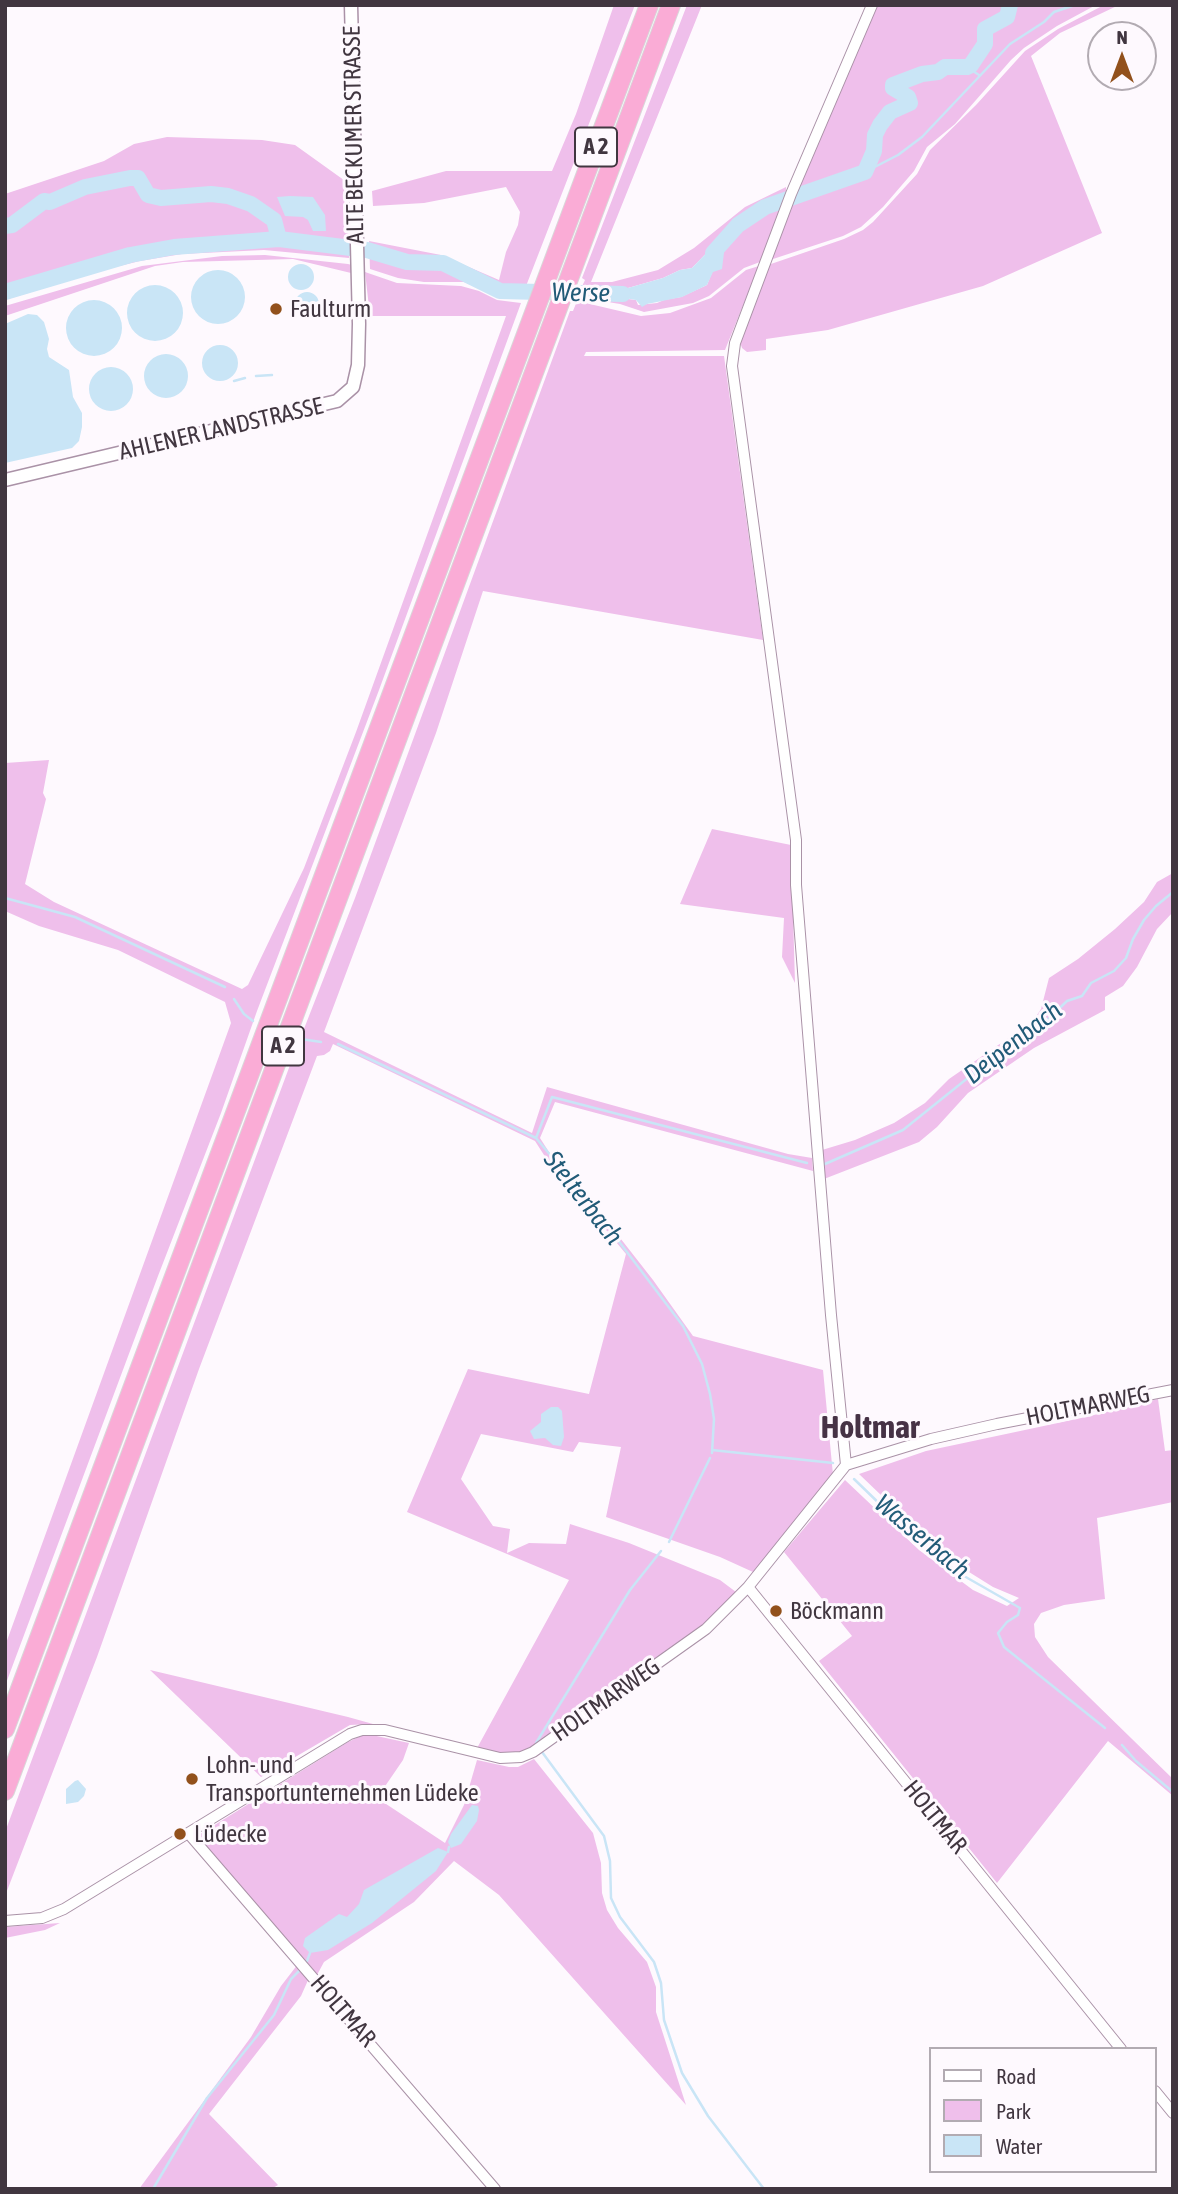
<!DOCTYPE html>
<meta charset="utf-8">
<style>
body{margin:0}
#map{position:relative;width:1178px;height:2194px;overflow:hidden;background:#fef9fe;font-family:"Asap Condensed",sans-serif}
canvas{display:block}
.frame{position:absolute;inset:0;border:7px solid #413640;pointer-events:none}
.legend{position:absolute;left:929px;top:2047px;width:228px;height:126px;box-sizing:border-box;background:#fef9fe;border:2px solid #b2abb2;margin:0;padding:9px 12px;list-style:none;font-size:21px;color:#413640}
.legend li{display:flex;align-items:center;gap:14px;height:35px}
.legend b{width:35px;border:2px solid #b2abb2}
.north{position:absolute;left:1087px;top:21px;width:70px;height:70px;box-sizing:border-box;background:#fef9fe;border:2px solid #b2abb2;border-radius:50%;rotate:0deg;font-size:19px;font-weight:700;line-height:28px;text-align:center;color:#413640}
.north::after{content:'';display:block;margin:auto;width:24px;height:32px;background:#92511c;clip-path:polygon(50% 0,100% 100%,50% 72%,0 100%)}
</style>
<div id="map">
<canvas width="1178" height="2194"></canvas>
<div class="frame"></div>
<ul class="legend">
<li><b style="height:9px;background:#fff"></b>Road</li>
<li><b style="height:19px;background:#efbfeb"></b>Park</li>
<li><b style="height:19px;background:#c9e5f6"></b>Water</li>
</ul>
<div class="north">N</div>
</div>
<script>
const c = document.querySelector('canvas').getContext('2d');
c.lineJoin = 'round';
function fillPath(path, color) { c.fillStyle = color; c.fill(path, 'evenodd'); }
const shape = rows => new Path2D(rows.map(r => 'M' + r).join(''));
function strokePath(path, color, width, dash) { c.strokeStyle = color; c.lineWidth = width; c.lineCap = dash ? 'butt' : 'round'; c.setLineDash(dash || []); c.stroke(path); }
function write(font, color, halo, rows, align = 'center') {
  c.font = font + ' "Asap Condensed",sans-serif'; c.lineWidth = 6; c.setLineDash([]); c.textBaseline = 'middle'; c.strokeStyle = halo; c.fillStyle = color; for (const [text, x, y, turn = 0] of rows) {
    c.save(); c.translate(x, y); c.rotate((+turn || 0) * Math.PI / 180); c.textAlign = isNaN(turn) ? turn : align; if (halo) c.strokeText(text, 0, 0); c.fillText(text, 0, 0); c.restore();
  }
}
fillPath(shape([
 [614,5,635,5,521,299,498,297,480,287,464,282,424,282,398,278,370,269,369,241,441,255,499,280,506,252,518,225,520,212,506,187,424,203,373,206,372,191,446,171,552,171,576,114],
 [687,5,702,5,591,282,612,282,658,270,694,248,745,207,786,187,786,196,782,207,760,262,744,268,709,296,693,303,644,312,620,304,577,297,585,280,582,278],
 [726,237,707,285,681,297,664,300,657,303,638,305,636,300,605,296,606,290,628,288,663,278,680,270,692,268,720,239],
 [875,5,1096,5,1057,26,1024,48,1011,60,955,124,927,147,914,171,883,207,861,227,843,236,770,260,791,204],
 [1104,5,1119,5,1060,33,1031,56,1102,233,983,286,828,330,766,339,766,350,747,352,742,348,740,342,768,265,844,239,863,230,873,222,917,174,930,150,976,105,1025,51,1058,29],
 [167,137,262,140,295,145,348,183,349,258,264,250,182,254,140,261,99,271,5,300,5,194,104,161,134,144],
 [265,255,348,264,352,265,351,273,293,259,183,262,155,266,5,316,5,306,142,266,222,256],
 [759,266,725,350,586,352,584,356,724,356,763,640,483,591,436,733,324,1032,532,1133,547,1087,788,1154,812,1158,813,1171,555,1102,540,1138,549,1152,581,1188,653,1280,693,1336,823,1370,833,1475,753,1572,720,1557,606,1517,621,1447,579,1442,573,1452,481,1434,461,1479,493,1526,510,1529,507,1553,529,1543,566,1544,570,1524,629,1543,720,1580,736,1592,706,1624,532,1749,518,1755,505,1756,476,1750,569,1580,407,1512,468,1369,589,1394,626,1254,544,1155,535,1141,333,1044,330,1051,324,1055,317,1056,199,1369,97,1657,5,1896,5,1832,293,1057,355,898,570,311,573,311,577,301,641,316,670,313,711,298,746,270],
 [365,272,397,283,461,286,479,291,497,300,521,303,379,690,257,1011,221,1113,158,1276,5,1686,5,1646,231,1023,225,1002,118,950,39,926,5,911,5,763,49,760,43,793,46,799,25,884,54,902,242,989,248,985,304,868,356,732,506,316,370,316],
 [712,829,791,845,795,983,782,957,784,918,680,904],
 [1173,873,1173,912,1157,929,1137,967,1123,986,1105,997,1105,1010,1034,1048,968,1093,937,1127,919,1142,824,1179,822,1150,855,1140,894,1123,925,1103,949,1079,1033,1021,1041,1009,1049,978,1078,959,1115,929,1144,902,1157,882],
 [1158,1399,1165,1451,1173,1450,1173,1502,1097,1518,1105,1599,1064,1605,1041,1613,1034,1624,1035,1637,1048,1657,1173,1779,1173,1796,1108,1741,997,1883,819,1661,852,1636,784,1552,845,1480,919,1550,973,1590,1007,1606,1019,1598,993,1587,969,1572,930,1542,859,1474,926,1451,1086,1417],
 [150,1670,348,1717,373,1724,350,1725,261,1777],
 [372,1735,409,1743,403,1760,377,1798,445,1843,464,1805,477,1760,509,1767,518,1767,534,1759,593,1833,601,1863,602,1893,607,1910,618,1928,647,1962,656,1987,656,2012,686,2105,499,1895,454,1861,414,1902,324,1962,317,1975,197,1836,348,1742,361,1736],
 [60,1923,45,1930,5,1938,5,1927],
 [298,1964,309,1978,301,1996,209,2114,278,2185,271,2189,139,2189,251,2037,281,1986]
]), '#efbfeb');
fillPath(shape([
 [290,196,313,197,325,215,326,231,313,231,308,220,303,217,285,216,277,197],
 [726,236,722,269,713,272,707,285,682,297,647,304,642,307,636,300,601,294,606,290,628,288,663,278,680,270,692,268,720,239],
 '288 277a13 13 0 1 1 26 0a13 13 0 1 1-26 0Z',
 '191 297a27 27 0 1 1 54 0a27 27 0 1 1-54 0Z',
 '127 313a28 28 0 1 1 56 0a28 28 0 1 1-56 0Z',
 '295 304a12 12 0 1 1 24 0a12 12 0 1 1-24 0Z',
 '66 328a28 28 0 1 1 56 0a28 28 0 1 1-56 0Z',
 [28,314,37,315,44,322,49,339,47,349,49,357,69,370,73,397,82,413,82,427,79,441,72,448,5,463,5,324],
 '202 363a18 18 0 1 1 36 0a18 18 0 1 1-36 0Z',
 '144 376a22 22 0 1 1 44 0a22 22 0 1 1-44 0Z',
 '89 389a22 22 0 1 1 44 0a22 22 0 1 1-44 0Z',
 [551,1407,558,1407,562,1411,564,1437,561,1446,553,1445,545,1438,534,1439,530,1431,541,1422,541,1414],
 [78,1780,86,1789,84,1796,78,1802,66,1804,66,1789,75,1781],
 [472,1805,478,1806,479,1810,477,1821,461,1844,451,1848,448,1842,451,1834],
 [438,1848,448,1852,436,1871,372,1923,328,1950,310,1953,303,1946,305,1938,339,1914,347,1917,359,1904,364,1890]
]), '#c9e5f6');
strokePath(shape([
 [967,67,979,75],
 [865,172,898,155,922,137,1010,44,1044,22,1054,12,1075,5],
 [256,376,272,375],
 [234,381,245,378],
 [5,898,75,917,225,987],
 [234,999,244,1014,253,1021],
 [301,1039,321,1042],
 [338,1044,536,1138,583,1194,683,1326,702,1364,710,1394,714,1419,712,1453],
 [536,1138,552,1097,807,1163],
 [825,1164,903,1130,979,1069,1036,1031,1067,1001,1082,996,1091,983,1114,971,1126,958,1133,939,1144,920,1156,906,1173,892],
 [712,1450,833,1463],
 [854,1479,915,1538,957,1572,1020,1608,1018,1615,1007,1622,998,1633,1004,1647,1105,1728],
 [669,1542,710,1458],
 [536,1743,630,1590,661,1551],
 [1122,1745,1136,1761,1173,1792],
 [542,1752,604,1836,610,1861,611,1898,620,1917,654,1962,661,1983,664,2020,682,2073,708,2116,764,2189],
 [448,1852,449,1847],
 [307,1961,310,1953],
 [153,2189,207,2098,274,2015,291,1979,301,1969]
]), '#c9e5f6', 2.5);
strokePath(shape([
 [5,226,12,225,44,201,50,202,85,187,130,178,138,178,148,195,161,198,211,194,228,196,251,204,274,220,279,239],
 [713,253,738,225,765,207,865,172,874,151,875,135,880,125,890,112,910,103,908,97,893,88,893,85,922,74,938,72,945,67,967,67,971,65,985,44,985,29,1007,17,1010,5],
 [5,292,130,255,174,247,279,239,367,250,407,262,443,263,500,291,623,294]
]), '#c9e5f6', 16);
const minor = shape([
 [846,1465,831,1315,796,885,796,840,732,366,735,343,791,194,872,5],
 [748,1587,1121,2049],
 [189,1834,495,2189],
 [5,1921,42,1918,64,1909,350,1734,362,1730,385,1730,500,1758,521,1757,533,1752,706,1629,748,1587,846,1465,931,1439,997,1424,1173,1390],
 [1155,2091,1173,2113]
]);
const tertiary = shape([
 [5,480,337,401,353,387,358,365,359,324,351,5]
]);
const motorway = shape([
 [5,1729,649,5],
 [5,1791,671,5]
]);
strokePath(minor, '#aa92a7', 12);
strokePath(tertiary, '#aa92a7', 15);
strokePath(motorway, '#d9d7d9', 20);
strokePath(minor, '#fff', 10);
strokePath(tertiary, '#fff', 12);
strokePath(motorway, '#faacd6', 18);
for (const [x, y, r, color] of [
 [276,309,7,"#92511c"],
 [776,1611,7,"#92511c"],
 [192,1779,7,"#92511c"],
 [180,1834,7,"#92511c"]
]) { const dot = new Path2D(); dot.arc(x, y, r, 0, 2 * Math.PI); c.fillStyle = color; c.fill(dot); strokePath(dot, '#fef9fe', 2.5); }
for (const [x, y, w] of [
 [596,147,42],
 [283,1046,42]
]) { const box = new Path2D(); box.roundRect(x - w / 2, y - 19.5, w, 39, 5); c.fillStyle = '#fef9fe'; c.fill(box); strokePath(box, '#413640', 2); }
write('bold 23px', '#413640', null, [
 ["A 2",596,147],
 ["A 2",283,1046]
]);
write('24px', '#413640', '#fef9fe', [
 ["ALTE BECKUMER STRASSE",354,135,-91],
 ["AHLENER LANDSTRASSE",221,429,-13],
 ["HOLTMARWEG",1088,1406,-11],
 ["HOLTMARWEG",606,1700,-35],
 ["HOLTMAR",935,1817,51],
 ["HOLTMAR",343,2011,49]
]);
write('24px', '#413640', '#fef9fe', [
 ["Faulturm",290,309],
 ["Böckmann",790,1611],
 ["Lohn- und",206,1765],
 ["Transportunternehmen Lüdeke",206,1793],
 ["Lüdecke",194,1834]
], 'left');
write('italic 26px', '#225b78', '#fef9fe', [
 ["Werse",581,293,1],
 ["Deipenbach",1013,1043,-38],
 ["Stelterbach",583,1198,52],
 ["Wasserbach",922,1537,40]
]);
write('bold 32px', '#463245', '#fef9fe', [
 ["Holtmar",870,1428]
]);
</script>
